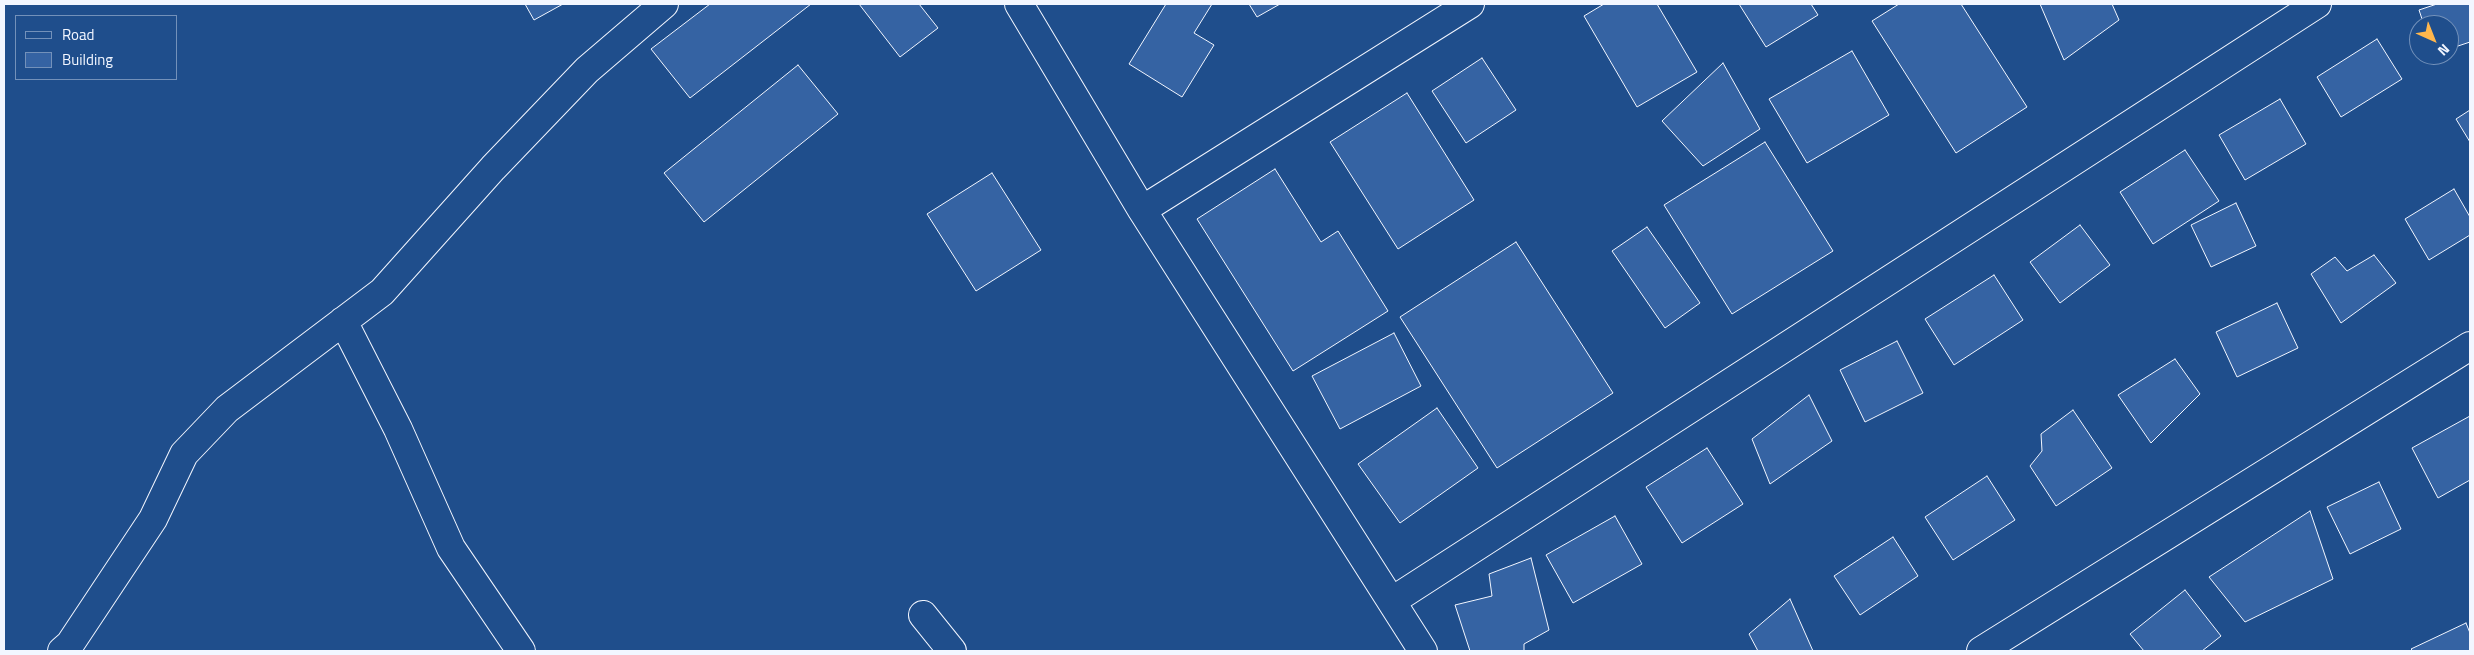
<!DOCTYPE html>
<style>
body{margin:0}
#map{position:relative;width:2474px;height:655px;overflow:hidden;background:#1f4e8c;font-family:"Titillium Web",sans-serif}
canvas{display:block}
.frame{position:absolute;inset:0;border:5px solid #f2f6ff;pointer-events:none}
.legend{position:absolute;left:15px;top:15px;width:162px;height:65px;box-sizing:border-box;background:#1f4e8c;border:1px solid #7391ba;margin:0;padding:6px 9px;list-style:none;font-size:15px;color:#f2f6ff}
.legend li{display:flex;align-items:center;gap:10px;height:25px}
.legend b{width:25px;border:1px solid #7391ba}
.north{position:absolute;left:2409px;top:15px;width:50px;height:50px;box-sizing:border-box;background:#1f4e8c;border:1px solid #7391ba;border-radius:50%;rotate:136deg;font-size:14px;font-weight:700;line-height:20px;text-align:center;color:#f2f6ff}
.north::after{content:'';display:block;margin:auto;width:18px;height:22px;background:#ffb74d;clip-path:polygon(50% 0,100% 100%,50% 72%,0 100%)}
</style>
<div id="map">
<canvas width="2474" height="655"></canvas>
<div class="frame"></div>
<ul class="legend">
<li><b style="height:6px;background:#1f4e8c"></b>Road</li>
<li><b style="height:14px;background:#3563a3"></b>Building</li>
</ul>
<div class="north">N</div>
</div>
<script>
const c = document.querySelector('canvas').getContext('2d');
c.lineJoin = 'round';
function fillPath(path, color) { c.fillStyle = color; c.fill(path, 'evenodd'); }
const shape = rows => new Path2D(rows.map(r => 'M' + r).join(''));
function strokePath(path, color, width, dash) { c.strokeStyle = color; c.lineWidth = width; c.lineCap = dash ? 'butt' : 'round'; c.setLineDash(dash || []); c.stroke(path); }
const building = shape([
 [525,4,563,4,534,20,525,4],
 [710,4,811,4,690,98,651,49,710,4],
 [859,4,919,4,938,28,900,57,859,4],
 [1166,4,1212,4,1194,33,1214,45,1182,97,1129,64,1166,4],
 [1249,4,1280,4,1257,17,1249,4],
 [1604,4,1657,4,1697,72,1637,107,1584,16,1604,4],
 [1739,4,1811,4,1818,15,1766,47,1739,4],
 [1899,4,1961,4,2027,107,1956,153,1872,21,1899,4],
 [2040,4,2112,4,2119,20,2064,60,2040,4],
 [2437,4,2470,4,2470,42,2449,49,2449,25,2424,25,2419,10,2437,4],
 [2377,39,2402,79,2341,117,2317,77,2377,39],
 [1852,51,1889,115,1807,163,1769,99,1852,51],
 [1482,58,1516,110,1466,143,1432,91,1482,58],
 [1723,63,1760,129,1703,166,1662,121,1723,63],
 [798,65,838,114,704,222,664,173,798,65],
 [1407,93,1474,200,1398,249,1330,142,1407,93],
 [2280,99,2306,144,2245,180,2219,135,2280,99],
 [2470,110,2470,142,2456,119,2470,110],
 [1765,142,1833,251,1732,314,1664,205,1765,142],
 [2185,150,2219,201,2153,244,2120,192,2185,150],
 [1275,169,1321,242,1338,231,1388,311,1293,371,1197,219,1275,169],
 [992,173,1041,250,976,291,927,214,992,173],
 [2454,189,2470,217,2470,235,2429,260,2405,219,2454,189],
 [2236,203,2256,246,2211,267,2191,225,2236,203],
 [2080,225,2110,265,2060,303,2030,262,2080,225],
 [1647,227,1700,303,1665,328,1612,251,1647,227],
 [1516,242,1613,393,1497,468,1400,317,1516,242],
 [2374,255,2396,283,2341,323,2311,274,2335,257,2347,271,2374,255],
 [1994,275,2023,320,1954,365,1925,319,1994,275],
 [2277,303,2298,348,2237,377,2216,332,2277,303],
 [1394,333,1421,386,1340,429,1312,376,1394,333],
 [1897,341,1923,393,1865,422,1840,370,1897,341],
 [2175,359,2200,394,2151,443,2118,395,2175,359],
 [1809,395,1832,441,1770,484,1752,439,1809,395],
 [1437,408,1478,468,1400,523,1358,464,1437,408],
 [2073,410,2112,468,2056,506,2030,466,2042,451,2041,434,2073,410],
 [2470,416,2470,480,2438,498,2412,448,2470,416],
 [1707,448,1743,504,1682,543,1646,487,1707,448],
 [1987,476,2015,520,1953,560,1925,517,1987,476],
 [2379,482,2401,529,2350,554,2327,507,2379,482],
 [2310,511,2333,579,2245,622,2209,577,2310,511],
 [1615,516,1642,564,1573,603,1546,555,1615,516],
 [1893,537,1918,576,1860,615,1834,576,1893,537],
 [1531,558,1549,630,1524,644,1524,651,1470,651,1455,605,1492,596,1489,574,1531,558],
 [2185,590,2221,636,2202,651,2144,651,2130,634,2185,590],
 [1790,599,1813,651,1758,651,1749,634,1790,599],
 [2466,623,2470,633,2470,651,2413,651,2411,649,2466,623]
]);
fillPath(building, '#3563a3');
strokePath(building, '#f2f6ff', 1);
const minor = shape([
 [1019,4,1142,210,1423,651],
 [1142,210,1470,4],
 [343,321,398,429,451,548,521,651],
 [1392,601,2317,4],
 [923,615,952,651],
 [62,651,70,644,153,519,184,454,227,409,382,292,493,168,587,70,664,4],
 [1981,651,2470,346]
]);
strokePath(minor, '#f2f6ff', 30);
strokePath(minor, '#1f4e8c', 28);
</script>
